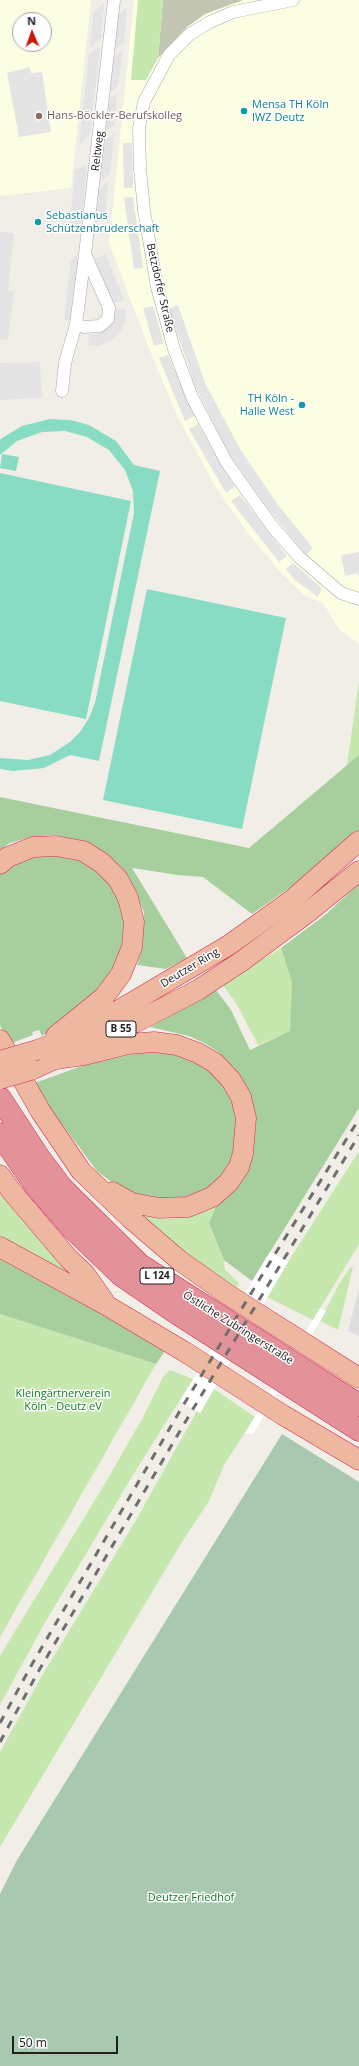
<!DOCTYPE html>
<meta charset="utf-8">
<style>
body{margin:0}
#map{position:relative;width:359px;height:2066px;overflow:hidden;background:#f0eee7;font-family:"Open Sans",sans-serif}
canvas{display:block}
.north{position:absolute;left:12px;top:12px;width:40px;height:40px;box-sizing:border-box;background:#fff;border:1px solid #a6a6a6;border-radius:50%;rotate:358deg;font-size:11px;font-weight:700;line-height:16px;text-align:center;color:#202020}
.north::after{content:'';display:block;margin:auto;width:14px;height:18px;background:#c81908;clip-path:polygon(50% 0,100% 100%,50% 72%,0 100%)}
.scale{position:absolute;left:12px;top:2036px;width:106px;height:18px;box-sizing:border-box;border:2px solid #202020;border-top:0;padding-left:5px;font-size:12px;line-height:14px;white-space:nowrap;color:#202020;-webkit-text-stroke:3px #fff;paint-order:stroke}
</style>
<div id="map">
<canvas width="359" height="2066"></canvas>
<div class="north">N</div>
<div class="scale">50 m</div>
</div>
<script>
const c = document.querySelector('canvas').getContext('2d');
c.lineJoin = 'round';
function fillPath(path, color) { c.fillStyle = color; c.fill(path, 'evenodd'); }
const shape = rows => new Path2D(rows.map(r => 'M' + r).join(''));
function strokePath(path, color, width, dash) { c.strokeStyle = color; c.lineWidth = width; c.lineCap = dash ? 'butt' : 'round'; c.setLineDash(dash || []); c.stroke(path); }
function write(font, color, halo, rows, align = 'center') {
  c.font = font + ' "Open Sans",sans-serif'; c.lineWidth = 3; c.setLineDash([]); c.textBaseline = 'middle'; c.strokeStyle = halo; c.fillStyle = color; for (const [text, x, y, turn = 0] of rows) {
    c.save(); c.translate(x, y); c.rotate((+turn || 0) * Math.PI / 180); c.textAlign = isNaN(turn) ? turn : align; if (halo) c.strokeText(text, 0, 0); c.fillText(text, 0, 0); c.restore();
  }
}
fillPath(shape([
 [359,1289,359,1336,348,1331]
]), '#dedddd');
fillPath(shape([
 [0,0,91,0,71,188,0,196],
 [20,20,44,20,44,44,20,44],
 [134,0,359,0,359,644,339,629,323,603,304,595,283,575,247,532,215,486,177,416,148,346,109,243]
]), '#fbfee2');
fillPath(shape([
 [163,0,243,0,205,14,187,27,158,58]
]), '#c3c5b3');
fillPath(shape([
 [138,0,163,0,158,58,146,80,131,80],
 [359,682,359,755,347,765],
 [281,948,292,982,291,1031,258,1045,236,1003,222,984],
 [359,1151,359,1244,313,1320,267,1297,288,1262],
 [0,1194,44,1246,66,1268,64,1271,0,1237],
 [218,1202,209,1223,224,1260,225,1270,239,1283,235,1290,203,1270,135,1213,165,1219,178,1218,190,1215],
 [353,1266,346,1297,338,1330,320,1321,338,1286,349,1269],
 [0,1314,156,1364,0,1637],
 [170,1370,193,1379,133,1475,43,1626,0,1705,0,1656,104,1485,141,1421,163,1377],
 [214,1389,255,1417,224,1465,209,1501,182,1542,0,1847,0,1752,40,1679,136,1520,197,1411,200,1413]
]), '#c6e8af');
fillPath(shape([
 [359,755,359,830,301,880,252,914,203,877,178,875,132,868,187,958,166,969,137,965,142,949,144,912,125,871,107,854,88,843,55,835,31,837,10,843,0,850,0,797,249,848],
 [44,854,72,857,92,866,107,879,117,894,125,923,122,949,112,970,93,997,63,1023,42,1036,39,1030,32,1032,33,1035,9,1044,0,1025,0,874,20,861],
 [359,884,359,1108,252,1281,224,1260,209,1223,218,1202,253,1149,256,1124,245,1086,233,1067,218,1052,206,1044,189,1036,150,1027,216,990,231,1010,250,1050,290,1031,292,982,281,948,325,915],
 [154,1049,174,1051,210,1070,225,1086,234,1102,238,1137,230,1165,221,1178,206,1190,182,1201,137,1197,114,1184,97,1171,32,1084,82,1066],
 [0,1254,165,1351,156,1364,0,1314]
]), '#a7ce9d');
fillPath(shape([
 [282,1434,359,1482,359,2066,0,2066,0,1894,17,1860]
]), '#a9c8b0');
fillPath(shape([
 [50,419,70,420,89,425,116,441,134,465,160,471,99,761,70,755,44,768,13,771,0,769,0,758,28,760,50,755,70,742,80,732,89,718,95,703,134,513,133,491,125,470,109,450,87,437,65,431,42,432,17,441,0,455,0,440,2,438,22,426],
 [2,454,19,457,16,471,0,468],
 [0,473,131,501,86,719,0,701],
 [147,589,286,618,242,829,103,800]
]), '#88dcc3');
fillPath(shape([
 [104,3,101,39,90,47,93,12],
 [127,8,124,43,113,51,117,16],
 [100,47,90,135,79,145,89,53],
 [123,50,118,86,108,94,112,58],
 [30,67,31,73,42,72,51,132,19,137,7,73],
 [117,93,115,125,104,132,108,99],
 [114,133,110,174,98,183,103,142],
 [123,143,132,143,133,188,124,188],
 [87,165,81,225,69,232,75,170],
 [108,181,106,217,94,224,97,191],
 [133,197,143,268,134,269,124,198],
 [0,232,14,233,8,291,14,291,8,340,0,339],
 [78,254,70,320,64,320,71,260],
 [106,254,124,300,112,304,95,258],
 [178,305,205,383,240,449,278,505,313,548,306,555,269,510,229,454,195,386,169,309],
 [153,306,164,343,154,346,143,308],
 [114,309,126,309,125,321,122,329,114,338,108,342,100,346,88,346,89,334,98,334,106,329,114,318],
 [168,355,195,416,185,421,159,358],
 [40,362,42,398,0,400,0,363],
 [198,424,235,487,226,493,189,429],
 [240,495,287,556,279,562,231,501],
 [359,552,359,577,358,573,345,576,341,555],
 [293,563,322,588,318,597,296,581,286,569]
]), '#e4e4e4');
fillPath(shape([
 [270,1252,288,1262,200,1413,180,1401],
 [320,1308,326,1311,290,1372,253,1434,245,1433]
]), '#fff');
const minor = shape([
 [293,0,233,12,210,22,190,34,169,55,144,102,139,128,140,169,144,210,157,287,174,349,192,397,227,463,272,526,299,557,341,593,359,599],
 [76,324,84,327,100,326,108,319,109,308,85,254],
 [62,391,65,363,76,324,85,254,114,0]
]);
const trunk = shape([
 [0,864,8,857,33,847,56,846,83,851,102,863,118,879,128,898,134,922,132,947,121,974,104,997,56,1036],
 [0,1040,41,1112,81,1171,130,1218,179,1260,227,1294,359,1378],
 [37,1050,75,1036,229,945,293,899,359,841],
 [56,1059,84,1055,128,1044,154,1042,177,1045,198,1053,215,1063,231,1080,241,1097,246,1118,243,1153,239,1167,228,1183,212,1197,188,1207,159,1208,132,1203,112,1192],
 [31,1070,134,1023,198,990,242,961,307,913,359,871],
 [0,1175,12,1192,68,1258,85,1274,104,1301],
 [0,1247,106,1305,185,1352,283,1415,359,1460]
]);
const motorway = shape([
 [0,1098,40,1159,62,1188,140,1265,359,1405],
 [0,1134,35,1185,72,1228,121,1275,175,1312,359,1430]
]);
strokePath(minor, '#a7a7a7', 13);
strokePath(trunk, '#d52d58', 21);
strokePath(motorway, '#d52d58', 23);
strokePath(minor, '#fff', 12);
strokePath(trunk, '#eeb79f', 20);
strokePath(motorway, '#e4929a', 22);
strokePath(shape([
 [0,1723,31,1666,181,1409,267,1267,359,1119],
 [0,1742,38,1672,190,1414,359,1135]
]), '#6e6e6e', 3, [8, 8]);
const trunkBridge = shape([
 [0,1061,37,1050],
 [0,1079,31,1070]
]);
strokePath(trunkBridge, '#d52d58', 21, []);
strokePath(trunkBridge, '#eeb79f', 20);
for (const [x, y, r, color] of [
 [244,111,4,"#0f9aa8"],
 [39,116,4,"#8d6e63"],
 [38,222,4,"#0f9aa8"],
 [302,405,4,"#0f9aa8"]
]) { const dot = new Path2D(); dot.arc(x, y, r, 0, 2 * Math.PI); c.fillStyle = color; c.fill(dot); strokePath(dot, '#fff', 1.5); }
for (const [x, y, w] of [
 [121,1029,30],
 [157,1276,34]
]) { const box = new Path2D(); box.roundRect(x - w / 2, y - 8, w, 16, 3); c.fillStyle = '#fff'; c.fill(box); strokePath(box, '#202020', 1); }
write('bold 10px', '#202020', null, [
 ["B 55",121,1029],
 ["L 124",157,1276]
]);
write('11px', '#0d838f', '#fff', [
 ["Mensa TH Köln",252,105],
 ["IWZ Deutz",252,118],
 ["Sebastianus",46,216],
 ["Schützenbruderschaft",46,229],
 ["TH Köln -",294,399,"right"],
 ["Halle West",294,412,"right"]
], 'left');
write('11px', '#785e54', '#fff', [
 ["Hans-Böckler-Berufskolleg",47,116]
], 'left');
write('11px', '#202020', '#fff', [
 ["Reitweg",98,151,-83],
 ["Betzdorfer Straße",160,288,77],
 ["Deutzer Ring",190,968,-31],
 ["Östliche Zubringerstraße",238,1328,32]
]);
write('11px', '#107c23', '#fff', [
 ["Kleingärtnerverein",63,1394],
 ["Köln - Deutz eV",63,1407],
 ["Deutzer Friedhof",191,1898]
]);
</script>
